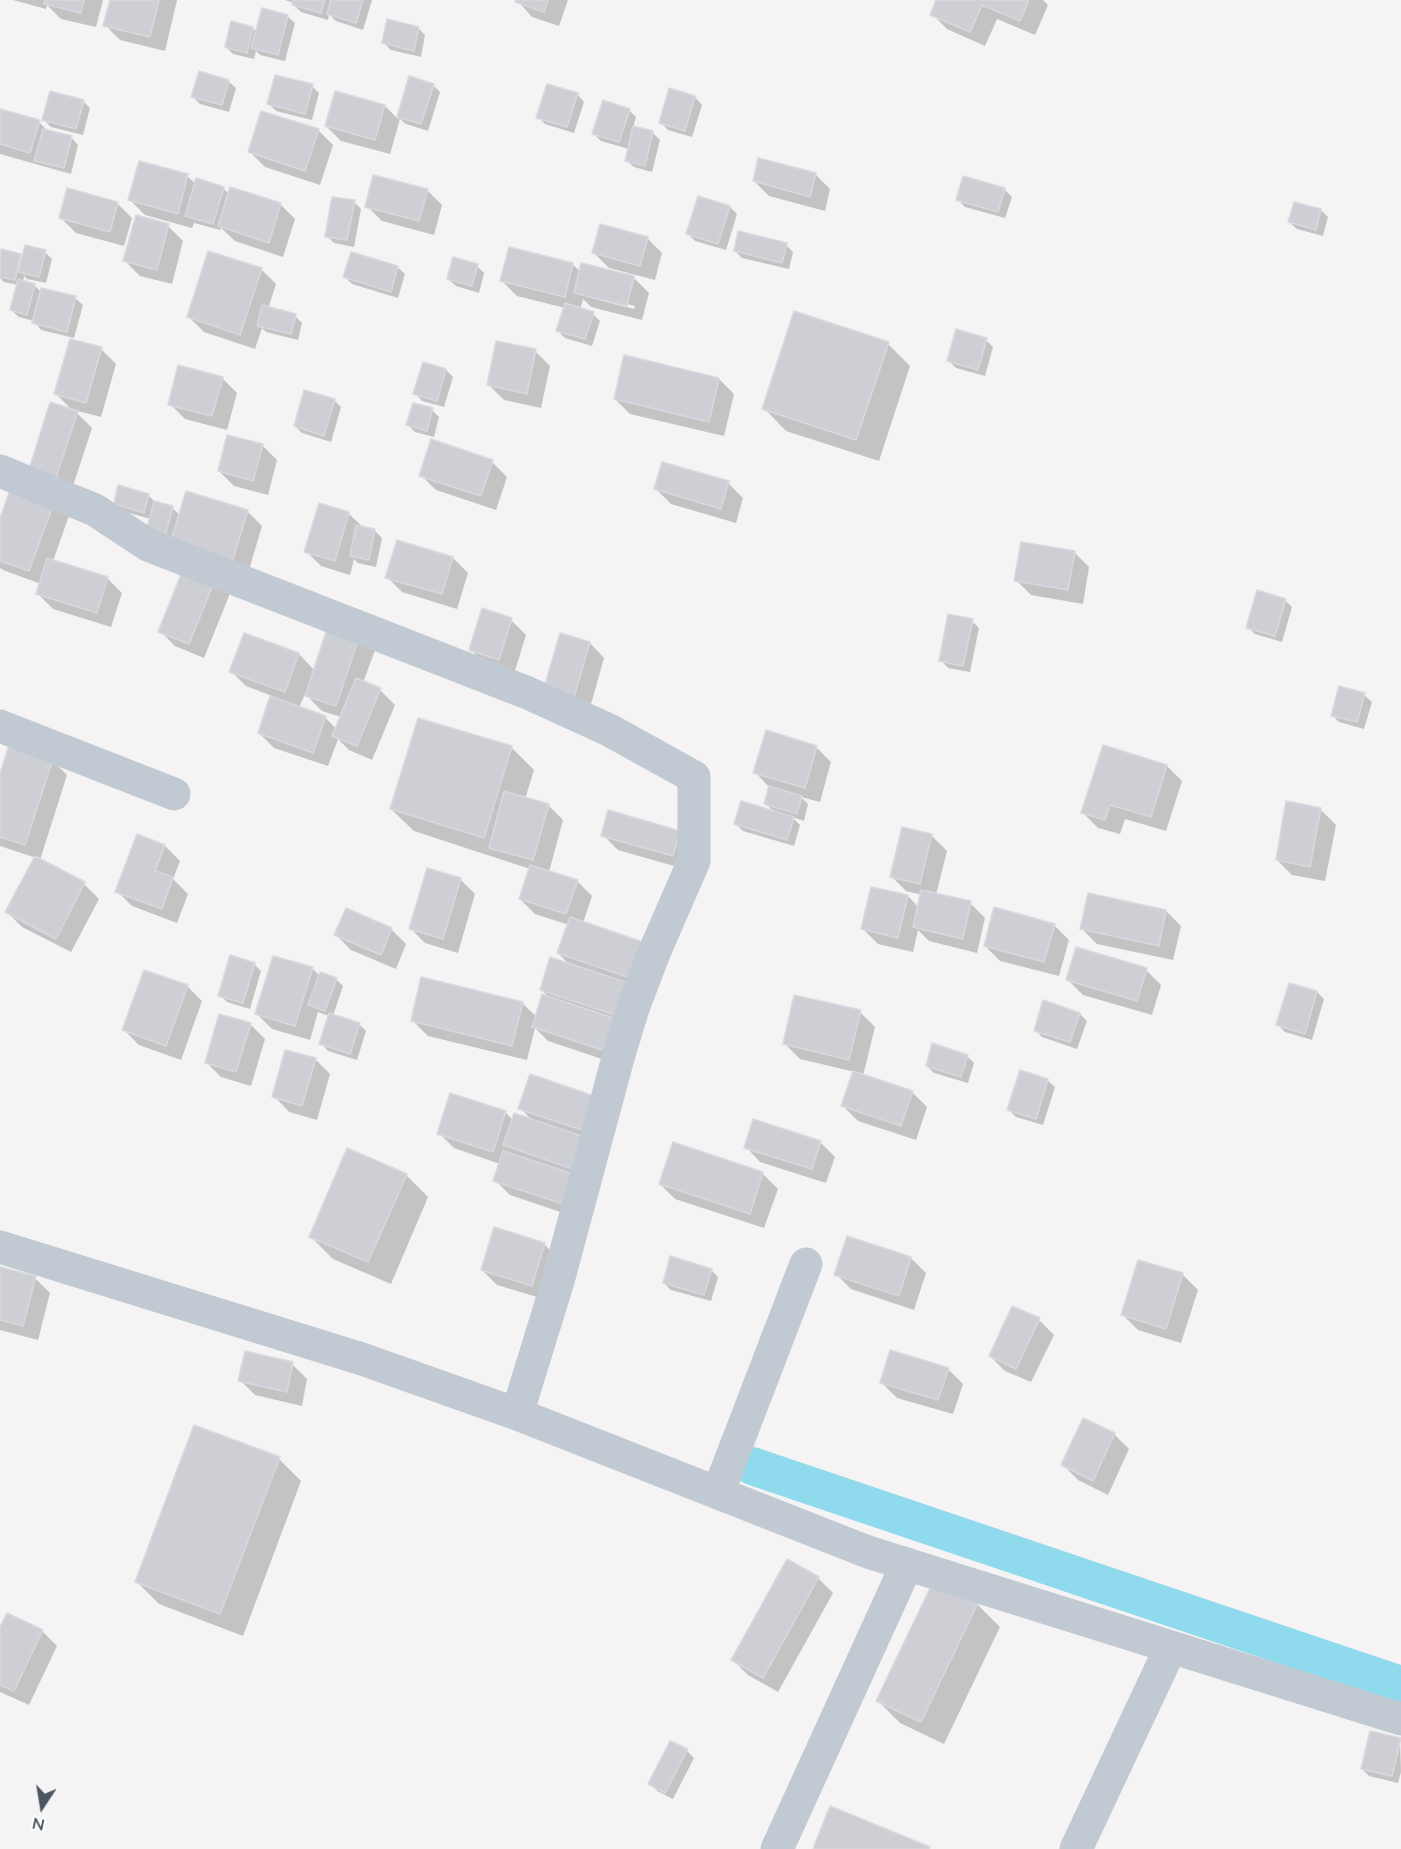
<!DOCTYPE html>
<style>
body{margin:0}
#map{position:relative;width:1401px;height:1849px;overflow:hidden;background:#f5f3f3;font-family:Lato,sans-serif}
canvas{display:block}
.north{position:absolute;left:12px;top:1777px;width:60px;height:60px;-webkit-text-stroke:4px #fff;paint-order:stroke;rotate:192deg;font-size:16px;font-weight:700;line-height:24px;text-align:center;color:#4a5661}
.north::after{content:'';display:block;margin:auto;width:21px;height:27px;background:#4a5661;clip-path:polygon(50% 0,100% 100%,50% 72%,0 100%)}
</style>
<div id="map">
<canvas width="1401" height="1849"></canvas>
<div class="north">N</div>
</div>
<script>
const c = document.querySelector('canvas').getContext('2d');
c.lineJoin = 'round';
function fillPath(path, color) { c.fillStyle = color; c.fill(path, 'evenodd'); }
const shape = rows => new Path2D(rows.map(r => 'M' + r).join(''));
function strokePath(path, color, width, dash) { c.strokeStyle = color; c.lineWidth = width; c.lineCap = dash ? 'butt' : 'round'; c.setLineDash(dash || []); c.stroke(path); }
fillPath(shape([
 [13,0,103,0,96,27,61,19,47,5,46,9],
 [111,0,177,0,165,51,120,40,105,25],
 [285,0,372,0,363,30,336,21,329,14,328,20,301,12,294,5,294,3],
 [517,0,568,0,559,26,532,17],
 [938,0,1043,0,1048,5,1035,35,997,19,985,46,947,29,932,14],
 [287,16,295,23,285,61,260,55,256,51,254,59,233,54,226,47,252,28,257,32],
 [418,28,425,35,421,57,391,50,384,43],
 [410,78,433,85,440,92,428,131,406,124,400,119,390,154,341,141,326,126,336,93,385,106,398,119],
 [228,81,236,88,229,112,200,104,193,97],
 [312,86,319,93,312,120,276,111,269,104],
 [577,94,584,102,574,133,545,124,538,117],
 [695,97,702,105,692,137,668,130,660,122],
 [83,101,90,108,83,135,51,127,44,120],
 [629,110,636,117,633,128,652,132,660,140,652,172,634,167,626,160,629,149,601,141,594,134],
 [0,111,39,122,49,132,71,137,78,145,71,174,0,154],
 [318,130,333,145,320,185,265,167,250,152],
 [815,174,830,189,825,211,769,196,754,181],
 [187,176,196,184,223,188,229,194,280,204,295,219,283,257,235,241,221,228,220,230,194,223,192,228,145,215,130,200],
 [1004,189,1012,197,1005,218,965,207,958,200],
 [427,190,442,205,434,235,382,221,367,206],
 [699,198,730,207,737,214,726,250,695,241,688,234],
 [354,202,361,209,354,247,334,243,327,236],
 [117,203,132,218,124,246,76,233,61,218],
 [1321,210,1328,217,1323,236,1297,229,1289,222],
 [168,226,183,241,172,284,140,276,125,261],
 [647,238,662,253,655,280,609,268,594,253],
 [786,245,793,252,789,269,742,258,735,251],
 [2,251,20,255,23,258,45,252,52,259,46,283,27,279,24,276,23,282,34,285,41,292,75,298,83,305,74,338,41,330,34,321,19,317,11,310,18,285,4,282,0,278],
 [572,264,581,272,634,278,649,293,642,320,591,307,583,299,580,310,593,314,600,321,592,346,565,338,558,331,565,308,517,296,502,281],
 [591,295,635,306,634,309,591,298],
 [477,266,484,273,479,293,456,286,448,279],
 [397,267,405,274,398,298,352,284,345,277],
 [261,269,276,284,268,309,295,316,302,323,298,340,266,332,262,328,255,349,204,332,189,317],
 [986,340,993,347,985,376,956,368,949,361],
 [888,344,910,366,879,461,786,431,764,408],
 [101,349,116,364,101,417,74,410,92,428,70,495,44,487,73,411,56,394],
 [535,351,550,366,541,408,504,400,489,385],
 [446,370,453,377,444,407,422,401,415,393],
 [222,378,237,393,227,430,185,419,170,404],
 [719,379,734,394,724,436,630,414,615,399],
 [334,400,341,407,331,442,302,433,295,426],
 [432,410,439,417,434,437,415,432,408,425],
 [262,445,277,460,268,495,234,486,219,471],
 [492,462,507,477,496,510,436,490,421,475],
 [728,483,743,498,736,523,671,504,656,489],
 [14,484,70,513,53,561,107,578,122,593,111,627,53,609,38,594,41,584,3,570,0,568,0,522],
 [148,495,155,502,172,508,180,515,247,511,262,526,246,580,231,591,204,658,175,646,160,631,187,562,151,519,122,511,115,504],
 [348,513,364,528,375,531,382,538,376,567,358,563,354,559,350,575,321,566,306,551],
 [1074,552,1089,567,1083,604,1031,595,1016,580],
 [453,558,468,573,457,609,402,592,387,577],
 [1285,600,1292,607,1282,642,1255,634,1248,627],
 [511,620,526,635,514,674,486,665,471,650],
 [972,621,979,628,970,672,948,668,941,660],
 [330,625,375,650,363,683,380,690,395,705,372,760,349,750,338,739,328,766,274,748,259,733,272,696,246,686,231,671,299,654,315,671],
 [305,694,322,711,341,717,336,729,325,717,299,708],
 [590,643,604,658,588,715,559,707],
 [1364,695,1372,702,1364,729,1339,722,1332,715],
 [511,747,534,770,525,799,548,805,563,820,549,872,577,881,592,896,583,923,648,945,620,1065,548,1041,535,1028,527,1060,428,1036,413,1021,522,1003,537,1017,550,999,542,990,571,966,558,953,569,925,535,914,520,899,530,869,414,831,391,809],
 [816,747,831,762,820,802,801,797,808,804,804,821,792,817,800,825,794,846,743,831,736,824,774,812,766,804,770,788,755,772],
 [52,760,67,775,40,860,84,884,99,899,71,952,22,927,7,912,36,858,0,846,0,779],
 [1167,766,1182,781,1166,831,1125,819,1120,834,1098,828,1083,813],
 [1288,803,1321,810,1336,825,1325,881,1292,875,1277,860],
 [904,829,932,836,947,851,936,895,970,903,985,918,977,953,929,941,918,930,913,952,878,944,863,929,872,888,908,896,919,908,922,895,906,891,891,876],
 [680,833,688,870,618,850,603,835],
 [165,846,180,861,173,879,188,894,177,923,132,906,117,891],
 [460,879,475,894,458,953,425,943,410,928],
 [1166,911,1181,926,1173,960,1097,944,1082,929],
 [1054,925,1069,940,1059,976,1000,961,985,946],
 [391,929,406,944,396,969,351,950,336,935],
 [254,964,261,971,250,1009,227,1002,220,995],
 [312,968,320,976,336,979,343,986,333,1016,359,1024,366,1031,357,1060,328,1051,321,1043,329,1016,318,1012,310,1040,272,1029,257,1014],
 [1146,970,1161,985,1152,1015,1083,995,1068,980],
 [187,986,202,1001,181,1060,139,1045,124,1030],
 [1317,992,1324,999,1312,1040,1285,1032,1278,1025],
 [860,1012,875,1027,863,1076,912,1092,927,1107,916,1140,858,1121,843,1106,855,1072,800,1059,785,1044],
 [1080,1014,1087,1021,1077,1049,1042,1037,1035,1030],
 [250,1024,265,1039,251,1086,221,1077,206,1062],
 [967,1056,974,1063,968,1083,934,1073,927,1066],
 [315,1059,330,1074,317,1120,289,1112,274,1096],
 [1047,1080,1055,1087,1043,1125,1016,1117,1009,1110],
 [596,1098,578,1218,510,1195,495,1180,500,1164,454,1148,439,1133,505,1112,513,1120,533,1121,520,1108],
 [820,1142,835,1157,826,1183,760,1162,746,1147],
 [674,1144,763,1174,778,1189,764,1228,675,1199,660,1184],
 [406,1175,428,1197,391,1284,333,1259,311,1237],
 [848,1238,911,1258,926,1273,914,1310,851,1289,836,1274],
 [544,1244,559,1259,547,1300,497,1285,482,1270],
 [1139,1261,1183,1275,1198,1290,1181,1343,1138,1330,1123,1315],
 [0,1268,35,1278,50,1293,38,1340,0,1330],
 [711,1270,718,1277,711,1301,671,1290,664,1283],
 [1039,1320,1054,1335,1031,1382,1005,1371,990,1356],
 [292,1364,307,1379,302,1406,255,1395,240,1380],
 [948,1369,963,1384,953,1414,897,1398,882,1383],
 [1114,1434,1129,1449,1108,1495,1078,1480,1063,1465],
 [279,1459,301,1481,243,1636,159,1604,136,1581],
 [818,1578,833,1593,778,1692,748,1675,733,1660],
 [977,1604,1000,1627,944,1744,900,1723,878,1701],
 [0,1630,42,1631,57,1646,29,1705,0,1692],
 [1400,1739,1401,1772,1398,1783,1369,1776,1362,1769],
 [687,1751,694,1758,673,1799,657,1791,650,1784]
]), '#0003');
strokePath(shape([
 [752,1466,1401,1685]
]), '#90daee', 38);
const building = shape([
 [45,0,84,0,81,13,44,4,45,0],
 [110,0,159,0,150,37,103,26,110,0],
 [293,0,325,0,321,13,292,5,293,0],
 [331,0,363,0,356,23,327,14,331,0],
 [516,0,548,0,544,12,515,2,516,0],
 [936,0,1029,0,1020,21,982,5,970,32,930,15,936,0],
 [262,8,288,15,278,55,251,48,262,8],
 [387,19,419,27,414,51,382,43,387,19],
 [231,21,253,27,247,53,225,47,231,21],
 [199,71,229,80,222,105,191,97,199,71],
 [275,75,313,84,305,114,267,104,275,75],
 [409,76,434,84,421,124,397,117,409,76],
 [547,84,578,93,567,127,536,118,547,84],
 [669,88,695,96,685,131,659,123,669,88],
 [50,91,84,100,76,129,42,120,50,91],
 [335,91,385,105,375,140,325,126,335,91],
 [603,100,630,109,619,142,592,134,603,100],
 [0,109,40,120,30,153,0,144,0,109],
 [261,111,319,129,305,171,248,152,261,111],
 [633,126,653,131,645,166,625,161,633,126],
 [43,129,72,136,64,168,34,161,43,129],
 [758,158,816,173,810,197,753,181,758,158],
 [139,161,188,174,178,214,128,200,139,161],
 [373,175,428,189,419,221,365,207,373,175],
 [963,176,1005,188,998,212,956,200,963,176],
 [196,178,224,187,213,224,185,216,196,178],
 [230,187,281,203,269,243,218,226,230,187],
 [67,188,118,202,110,232,59,218,67,188],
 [698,196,730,206,718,244,686,234,698,196],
 [332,197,355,200,347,240,325,237,332,197],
 [1294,202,1321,209,1316,230,1288,222,1294,202],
 [136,215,169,224,157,270,123,261,136,215],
 [600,224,648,237,640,266,592,253,600,224],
 [738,231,787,243,782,263,734,251,738,231],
 [25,245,46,250,39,277,18,272,25,245],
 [509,247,573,263,565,297,500,281,509,247],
 [1,249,21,254,15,280,0,277,1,249],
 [208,251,262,268,240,335,187,317,208,251],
 [351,252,398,266,391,292,343,277,351,252],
 [453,257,478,264,472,286,447,279,453,257],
 [581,263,634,276,627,306,574,293,581,263],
 [18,279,35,284,27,315,10,310,18,279],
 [41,288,76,296,67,332,32,323,41,288],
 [565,303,594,312,585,339,556,331,565,303],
 [262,305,296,314,291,334,257,326,262,305],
 [794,311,889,342,856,440,762,409,794,311],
 [956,329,987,338,978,370,947,361,956,329],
 [70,339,102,347,86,403,54,394,70,339],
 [496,341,536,349,527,394,487,385,496,341],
 [624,355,719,378,709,422,614,399,624,355],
 [423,362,446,369,437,401,413,394,423,362],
 [178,365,223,377,212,416,168,405,178,365],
 [304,390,335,399,324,436,294,426,304,390],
 [50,402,78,411,55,481,28,473,50,402],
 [413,403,433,408,427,431,406,425,413,403],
 [227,435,263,444,253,481,218,471,227,435],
 [431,439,493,460,481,496,419,476,431,439],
 [662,462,729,481,721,509,654,489,662,462],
 [13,482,56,497,29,571,0,561,0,518,13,482],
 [118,485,149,494,144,513,114,504,118,485],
 [186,491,248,510,231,566,169,547,186,491],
 [154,501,173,506,165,537,146,532,154,501],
 [319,503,349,512,335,561,304,552,319,503],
 [356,525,375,529,369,560,350,556,356,525],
 [397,540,453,557,442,594,385,578,397,540],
 [1021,542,1075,551,1068,590,1014,581,1021,542],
 [47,558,108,577,97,613,36,594,47,558],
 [186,562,217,575,189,644,158,632,186,562],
 [1257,590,1286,599,1275,636,1246,628,1257,590],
 [482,608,512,618,499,660,469,650,482,608],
 [948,614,973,619,963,666,939,661,948,614],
 [329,623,360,634,336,706,305,696,329,623],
 [244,633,299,653,285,692,229,672,244,633],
 [560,633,590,642,573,701,543,692,560,633],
 [356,678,381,688,357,746,332,736,356,678],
 [1339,686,1365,693,1357,722,1331,716,1339,686],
 [270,696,326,716,313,753,258,733,270,696],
 [418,718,512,746,484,838,390,809,418,718],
 [766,730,817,746,805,788,753,773,766,730],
 [9,745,53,759,25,845,0,837,0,774,9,745],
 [1103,745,1167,765,1151,817,1110,805,1105,820,1081,813,1103,745],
 [769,786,802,796,797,814,764,804,769,786],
 [504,791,549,804,533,860,489,848,504,791],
 [741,801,794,817,787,840,734,824,741,801],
 [1286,801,1321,808,1310,867,1276,860,1286,801],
 [608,810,680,831,673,856,601,836,608,810],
 [902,827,932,834,920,884,890,877,902,827],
 [137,834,165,845,155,871,173,877,162,909,115,892,137,834],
 [35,856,85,882,56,939,5,912,35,856],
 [530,865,578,880,566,914,519,899,530,865],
 [427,868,461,878,443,939,409,929,427,868],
 [871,887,908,895,898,938,861,929,871,887],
 [921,890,971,901,963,939,913,927,921,890],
 [1088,893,1166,910,1159,946,1080,929,1088,893],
 [994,907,1055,924,1044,962,984,946,994,907],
 [346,908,392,928,381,955,334,935,346,908],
 [570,917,649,944,636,980,557,953,570,917],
 [1076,947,1147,968,1137,1001,1066,980,1076,947],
 [230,955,255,963,243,1003,218,996,230,955],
 [273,956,313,967,295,1026,255,1014,273,956],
 [550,957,634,985,624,1018,540,990,550,957],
 [144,970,188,985,166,1046,122,1030,144,970],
 [320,972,337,978,325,1011,308,1005,320,972],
 [421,977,523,1002,512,1046,411,1021,421,977],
 [1289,983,1317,991,1305,1034,1276,1025,1289,983],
 [542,994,616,1019,605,1051,532,1027,542,994],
 [794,995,861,1010,849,1060,783,1044,794,995],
 [1043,1000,1080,1013,1070,1042,1034,1031,1043,1000],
 [329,1013,360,1023,350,1054,319,1044,329,1013],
 [219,1014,251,1023,236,1072,205,1063,219,1014],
 [932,1043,968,1055,961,1077,926,1066,932,1043],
 [285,1050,316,1058,302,1106,272,1097,285,1050],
 [1020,1070,1048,1079,1036,1119,1007,1110,1020,1070],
 [853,1071,913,1091,901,1126,841,1106,853,1071],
 [530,1074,597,1097,585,1131,518,1109,530,1074],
 [450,1093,506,1111,493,1152,437,1134,450,1093],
 [514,1113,584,1137,573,1169,503,1145,514,1113],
 [753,1119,821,1141,812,1169,744,1148,753,1119],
 [673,1142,763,1172,750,1214,659,1184,673,1142],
 [347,1148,407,1174,368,1262,309,1237,347,1148],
 [503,1151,573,1174,563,1204,493,1181,503,1151],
 [494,1227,545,1243,532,1286,481,1270,494,1227],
 [847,1236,911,1257,899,1296,834,1275,847,1236],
 [670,1256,712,1269,704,1295,663,1283,670,1256],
 [1138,1260,1183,1273,1166,1329,1121,1315,1138,1260],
 [0,1267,36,1276,23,1326,0,1320,0,1267],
 [1012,1306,1040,1318,1016,1369,989,1356,1012,1306],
 [890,1350,949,1368,938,1400,880,1383,890,1350],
 [245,1351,293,1362,287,1392,238,1381,245,1351],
 [1083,1418,1115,1433,1093,1481,1061,1465,1083,1418],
 [194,1425,280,1457,220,1614,135,1582,194,1425],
 [787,1559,819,1577,763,1678,731,1660,787,1559],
 [933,1582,978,1603,921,1722,876,1701,933,1582],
 [7,1613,43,1630,14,1691,0,1685,0,1627,7,1613],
 [1370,1731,1401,1738,1392,1776,1361,1769,1370,1731],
 [670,1741,688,1749,665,1793,648,1784,670,1741],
 [830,1806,930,1847,929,1849,813,1849,830,1806]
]);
fillPath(building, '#cdcfd5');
strokePath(building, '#d7d9de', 1.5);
strokePath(shape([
 [0,471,95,510,148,545,528,693,609,730,694,777,694,861,654,953,633,1008,618,1058,558,1281,517,1414],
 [0,726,174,794],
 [0,1247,362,1359,517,1414,868,1552,1401,1719],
 [718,1493,806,1264],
 [777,1849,907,1564],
 [1076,1849,1171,1647]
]), '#c1cad2', 33);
</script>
